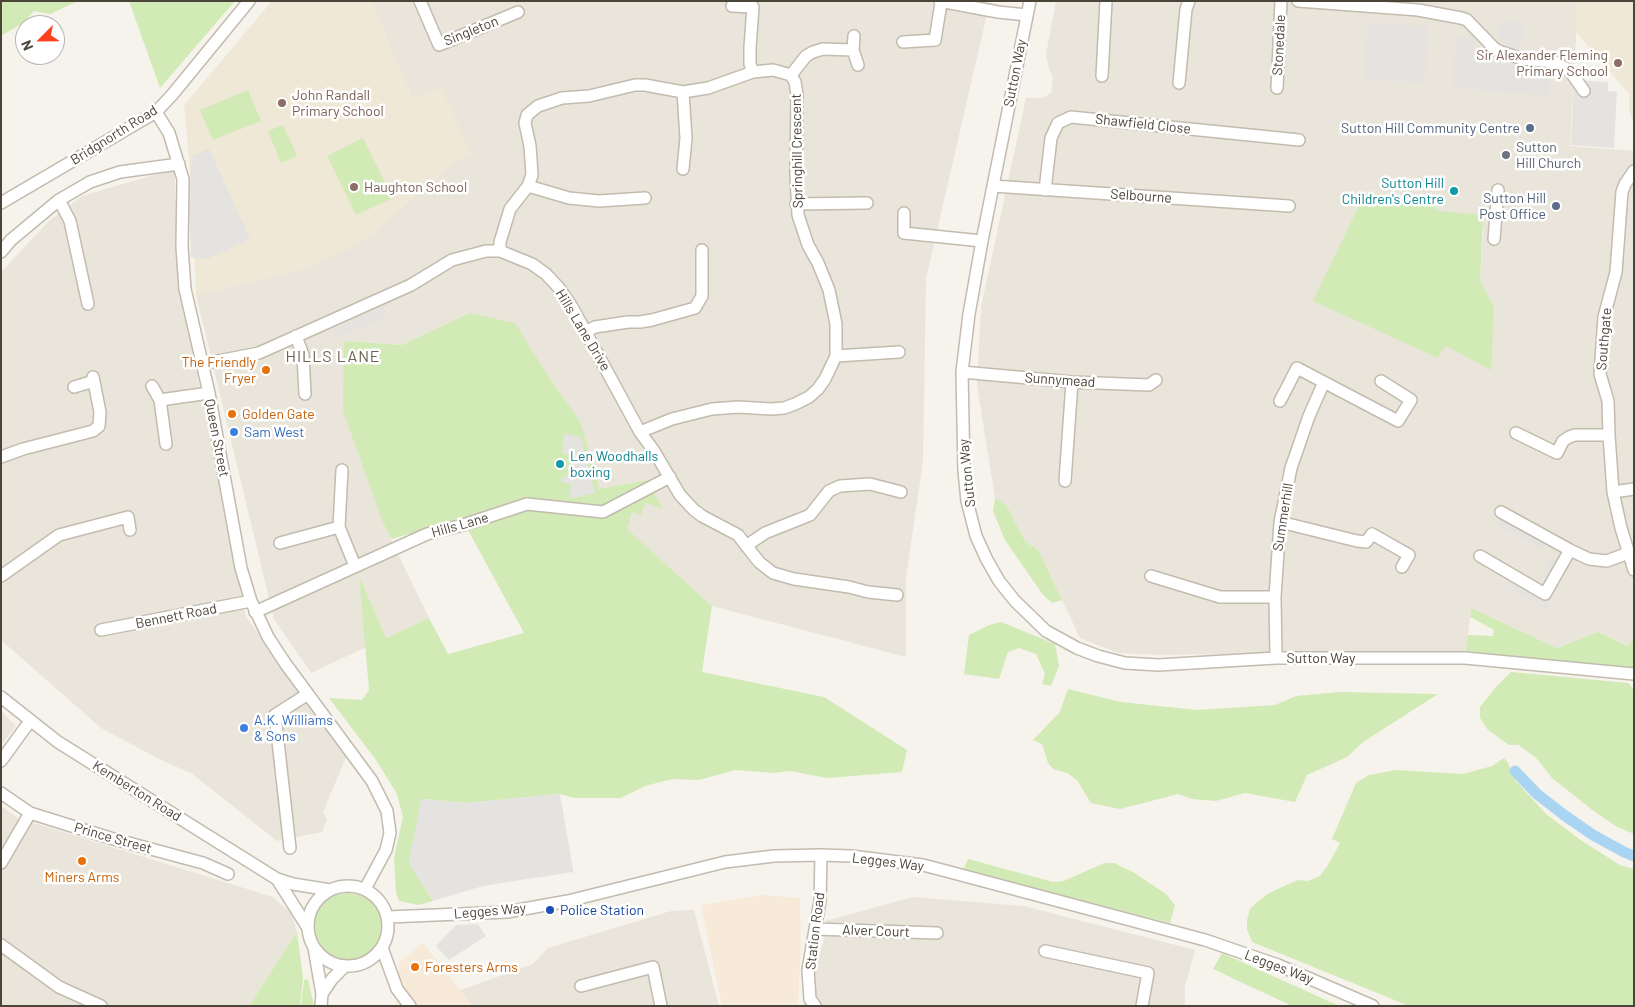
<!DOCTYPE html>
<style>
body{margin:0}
#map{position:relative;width:1635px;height:1007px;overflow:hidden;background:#f6f3ec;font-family:Barlow,sans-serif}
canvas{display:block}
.frame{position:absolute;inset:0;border:2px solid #4b4439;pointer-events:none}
.north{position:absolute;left:15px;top:15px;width:50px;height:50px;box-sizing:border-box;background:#fff;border:1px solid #b7b4b0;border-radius:50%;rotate:247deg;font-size:14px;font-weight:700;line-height:20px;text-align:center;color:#4b4439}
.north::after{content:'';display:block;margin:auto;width:18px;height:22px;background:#fc3f1d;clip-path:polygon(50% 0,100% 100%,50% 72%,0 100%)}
</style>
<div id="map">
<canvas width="1635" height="1007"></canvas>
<div class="frame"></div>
<div class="north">N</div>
</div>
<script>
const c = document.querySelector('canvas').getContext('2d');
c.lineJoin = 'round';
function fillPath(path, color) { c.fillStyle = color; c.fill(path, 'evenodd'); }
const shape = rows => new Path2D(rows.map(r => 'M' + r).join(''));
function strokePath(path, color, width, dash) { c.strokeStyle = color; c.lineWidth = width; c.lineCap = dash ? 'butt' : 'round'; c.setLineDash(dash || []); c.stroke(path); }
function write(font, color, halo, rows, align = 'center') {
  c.font = font + ' Barlow,sans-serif'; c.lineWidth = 5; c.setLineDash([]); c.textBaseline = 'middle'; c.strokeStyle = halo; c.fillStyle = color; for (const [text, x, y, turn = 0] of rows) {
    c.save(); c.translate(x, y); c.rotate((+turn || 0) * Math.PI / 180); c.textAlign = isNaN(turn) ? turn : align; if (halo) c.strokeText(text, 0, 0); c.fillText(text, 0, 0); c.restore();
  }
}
fillPath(shape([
 [371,1,990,1,926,279,923,461,906,578,906,657,712,606,626,529,632,512,645,503,662,508,647,480,599,489,581,437,580,421,548,376,469,313,402,345,344,341,383,523,429,618,386,638,359,578,366,647,311,673,274,619,196,295,299,270,344,251,377,231,418,192,446,171,413,101],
 [1056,1,1578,1,1570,146,1634,151,1634,638,1629,646,1598,632,1557,648,1471,608,1466,651,1159,655,1118,653,1080,638,1039,551,1025,541,1007,506,995,498,977,385,981,307,1026,98,1042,98,1051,93,1053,77,1049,69,1046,54],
 [1365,193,1435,198,1435,208,1483,231,1480,281,1494,306,1446,346,1438,357],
 [174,169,180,290,246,617,347,755,323,812,327,819,322,832,277,841,191,773,163,761,101,728,1,640,1,272,49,221,82,196],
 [1,711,16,726,1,745],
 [1,806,18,818,273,897,291,913,297,932,249,1006,1,1006],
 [913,897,1024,906,1195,950,1185,987,1185,1006,803,1006,824,940,825,921],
 [694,910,719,1006,433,1006,455,992,533,964,548,948,671,911]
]), '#eae5da');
fillPath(shape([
 [762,895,800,898,801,943,798,1006,722,1006,701,905],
 [423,943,473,1006,396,1006,399,962]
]), '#f7ead8');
fillPath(shape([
 [272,1,371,1,413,100,441,87,470,152,418,192,377,231,344,251,299,270,196,295,192,194,184,105],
 [1577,1,1634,1,1634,124,1629,111,1629,94,1575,31]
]), '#efe8d6');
fillPath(shape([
 [1,1,78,1,50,14,34,11,23,23,1,36],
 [129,1,235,1,160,88],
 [248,90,261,121,213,140,200,110],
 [283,125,297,156,281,163,268,131],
 [363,138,393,198,356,215,327,156],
 [1365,193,1435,198,1435,208,1440,211,1483,215,1480,281,1494,306,1491,370,1446,346,1438,358,1313,301],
 [469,313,515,323,548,376,580,421,599,489,647,480,663,509,645,503,641,515,632,512,627,529,712,606,702,672,824,697,907,750,902,772,827,778,790,771,774,773,735,770,699,780,673,779,648,785,620,798,574,798,560,794,466,803,422,799,409,863,433,901,418,905,399,901,396,892,394,858,403,817,397,794,376,760,329,698,362,700,369,690,359,576,386,638,429,618,448,654,524,633,462,519,391,539,383,523,343,411,344,341,402,345],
 [995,498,1007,506,1025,541,1039,551,1062,600,1052,603,1043,595,1005,540,993,511],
 [1471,608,1557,648,1598,632,1628,646,1634,638,1634,667,1592,666,1466,651,1468,635,1493,636,1494,630,1470,617],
 [1001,622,1055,644,1059,666,1051,686,1042,684,1045,674,1036,654,1019,648,1008,652,999,679,964,674,969,635,989,625],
 [1511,672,1628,683,1634,690,1634,834,1617,827,1591,809,1552,778,1537,759,1519,745,1509,745,1488,730,1480,718,1480,707,1496,687],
 [1068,689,1121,702,1197,710,1275,705,1296,696,1340,692,1438,694,1363,742,1347,757,1307,775,1295,802,1245,793,1216,801,1192,799,1178,794,1120,809,1091,803,1077,780,1067,773,1053,769,1048,763,1042,744,1033,740,1060,712],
 [1504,758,1508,763,1516,781,1546,814,1582,841,1620,865,1634,869,1634,1006,1409,1006,1252,942,1247,929,1247,920,1250,909,1257,902,1269,893,1298,880,1308,881,1320,876,1328,865,1340,843,1332,839,1356,783,1369,775,1396,770,1463,774,1492,766],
 [968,859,1053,882,1064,881,1104,863,1114,863,1133,872,1166,894,1175,905,1170,923,963,870],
 '314 927a34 34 0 1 1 68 0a34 34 0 1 1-68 0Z',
 [297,932,303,978,300,1006,249,1006],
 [1222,953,1328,1001,1340,1006,1292,1006,1213,969],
 [308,979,314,1006,301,1006,304,980]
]), '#d2eab5');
fillPath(shape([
 [1499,20,1524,22,1523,44,1515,44,1515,49,1504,48,1505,39,1498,38],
 [1367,24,1428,26,1425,83,1365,80],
 [1455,37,1474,37,1473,61,1551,67,1549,96,1453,88],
 [1574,80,1608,82,1608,91,1617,92,1614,148,1571,145],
 [209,148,250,239,208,259,191,258,189,200,192,156],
 [384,306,386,317,337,338,334,328],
 [564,434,581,437,595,493,569,499,571,484,561,482,562,477,567,477,570,455,562,453],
 [1502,519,1547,542,1543,550,1498,526],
 [1551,558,1559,563,1550,581,1541,577],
 [1512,574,1549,598,1547,610,1505,587],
 [560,794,574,875,572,872,483,886,433,901,409,863,421,799,466,803],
 [478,924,486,936,449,960,436,946,456,925]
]), '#e5e3e0');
strokePath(shape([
 [1515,771,1537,794,1564,815,1593,835,1624,852,1634,856]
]), '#a9d4f2', 11);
const minor = shape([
 [420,1,439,45,518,12],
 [940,1,998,12,1027,15],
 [1030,1,982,241,969,314,962,372,964,471,967,501,976,536,987,560,999,581,1015,601,1046,631,1077,648,1098,656,1125,663,1158,665,1276,658,1465,658,1634,674],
 [1298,1,1418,10,1461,18,1467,20,1495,49,1501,52,1523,59,1555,62,1570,71,1584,91],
 [732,6,753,7,750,47,750,64,753,72],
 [854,36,853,50,858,65],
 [903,42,935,40,941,3],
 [791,75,806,56,813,52,823,49,853,50],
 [1102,76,1106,1],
 [1179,83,1186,9,1189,1],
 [1277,88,1281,1],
 [683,92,686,138,683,169],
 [156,112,169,133,183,179,182,247,185,289,209,393,241,568,251,601,268,637,285,663,372,781,387,811,390,833,386,850,365,889],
 [1634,171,1625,184,1622,192,1616,272,1604,317,1600,374,1608,401,1609,435,1613,492,1621,528,1634,570],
 [528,186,569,198,599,201,645,198],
 [993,186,1289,206],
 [1045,190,1051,138,1058,123,1071,117,1299,140],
 [59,200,70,221,88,304],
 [1,203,156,112,172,95,249,1],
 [796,204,867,203],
 [904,213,904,233,982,241],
 [1494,239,1498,190],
 [500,251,500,242,510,209,528,186,532,175,530,146,525,123,527,115,538,106,562,98,589,96,635,85,645,85,683,92,708,88,753,72,773,70,791,75,795,82,797,94,796,175,798,215,808,245,818,263,829,290,836,324,836,356,825,379,818,389,809,397,795,404,784,408,771,409,738,407,712,409,672,419,640,432],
 [1,252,11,240,59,200,90,182,120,172,179,164],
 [585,332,595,327,628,322,640,322,652,320,695,308,702,296,702,250],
 [296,336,303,355,305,394],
 [836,356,899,352],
 [202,364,259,353,411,285,452,260,486,251,500,251,532,264,546,274,559,288,572,307,640,432,654,451,680,495,694,510,702,516,738,535,759,562,773,573,794,579,849,587,868,592,897,595],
 [962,372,1072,382,1149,385,1156,380],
 [152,386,160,400,166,444],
 [74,387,94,381],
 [160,400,209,393],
 [1280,401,1297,368,1398,421,1411,400,1381,381],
 [1516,433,1557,453,1563,441,1569,437,1575,435,1609,435],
 [1,457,23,449,93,431,99,426,100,412,93,377],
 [342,470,339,527,355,566],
 [1065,481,1072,382],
 [1613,492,1634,489],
 [1501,512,1570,550,1589,559,1607,561,1628,553],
 [1280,522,1357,541,1366,542,1372,534,1409,555,1402,567],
 [280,543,339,527],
 [746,546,765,533,810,515,829,491,840,486,870,484,901,492],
 [1480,556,1545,594,1570,550],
 [1,576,59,535,128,517,130,530],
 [1151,576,1220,597,1275,597],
 [255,612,427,534,463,525,527,504,603,512,670,477],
 [101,630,251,601],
 [1276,658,1275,597,1280,522,1291,468,1309,416,1324,382],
 [1,697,58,742,277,879,293,884,330,890],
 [1,761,30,721],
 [1,793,30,813,110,838,203,863,228,874],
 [290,848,275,715,308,694],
 [1,863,30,813],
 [277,879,308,928],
 '308 926a40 40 0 1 1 80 0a40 40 0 1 1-80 0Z',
 [388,917,507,912,568,901,725,862,774,856,821,855,851,856,923,865,946,871,1205,940,1278,965,1373,1006],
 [815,929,937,933],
 [1,945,59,987,101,1006],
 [314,948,322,994,321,1006],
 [382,948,397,989,410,1006],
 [1045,951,1148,973,1142,1006],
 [581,986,653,967,661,1006],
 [322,994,332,979,345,966],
 [815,1006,810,999,808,970,820,901,821,855]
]);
strokePath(minor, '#c2bbae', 14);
strokePath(minor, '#fff', 11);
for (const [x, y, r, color] of [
 [1618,63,5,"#8d6e63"],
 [282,103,5,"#8d6e63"],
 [1530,128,5,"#5c6f8a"],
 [1506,155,5,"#6b7280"],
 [354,187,5,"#8d6e63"],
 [1454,191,5,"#0f9aa8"],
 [1556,206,5,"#5c6f8a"],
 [266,370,5,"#e8710a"],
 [232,414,5,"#e8710a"],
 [234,432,5,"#3f7fe0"],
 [560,464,5,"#0f9aa8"],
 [244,728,5,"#3f7fe0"],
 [82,861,5,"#e8710a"],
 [550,910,5,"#1a4fb4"],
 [415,967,5,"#e8710a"]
]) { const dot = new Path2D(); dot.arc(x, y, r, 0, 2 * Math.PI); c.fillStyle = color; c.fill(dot); strokePath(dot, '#fff', 2); }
write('14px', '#4b4439', '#fff', [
 ["Singleton",471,31,-22],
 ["Stonedale",1279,45,-87],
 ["Sutton Way",1015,73,-79],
 ["Shawfield Close",1143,124,6],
 ["Bridgnorth Road",114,135,-32],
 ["Springhill Crescent",797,151,-91],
 ["Selbourne",1141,196,4],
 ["Hills Lane Drive",583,330,59],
 ["Southgate",1604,339,-85],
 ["Sunnymead",1060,380,4],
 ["Queen Street",217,438,79],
 ["Sutton Way",967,473,-96],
 ["Summerhill",1283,517,-81],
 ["Hills Lane",460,525,-16],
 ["Bennett Road",176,616,-11],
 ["Sutton Way",1321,658],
 ["Kemberton Road",137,791,32],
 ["Prince Street",113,838,16],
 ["Legges Way",888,862,7],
 ["Legges Way",490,911,-5],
 ["Station Road",815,931,-83],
 ["Alver Court",876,931,2],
 ["Legges Way",1279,967,21]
]);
write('14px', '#785e54', '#fff', [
 ["Sir Alexander Fleming",1608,55,"right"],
 ["Primary School",1608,71,"right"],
 ["John Randall",292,95],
 ["Primary School",292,111],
 ["Haughton School",364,187]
], 'left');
write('14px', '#4e5e75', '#fff', [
 ["Sutton Hill Community Centre",1520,128],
 ["Sutton Hill",1546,198],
 ["Post Office",1546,214]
], 'right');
write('14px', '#5b616d', '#fff', [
 ["Sutton",1516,147],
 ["Hill Church",1516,163]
], 'left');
write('14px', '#0d838f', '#fff', [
 ["Sutton Hill",1444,183],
 ["Children's Centre",1444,199],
 ["Len Woodhalls",570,456,"left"],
 ["boxing",570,472,"left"]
], 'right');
write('14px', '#c56008', '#fff', [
 ["The Friendly",256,362,"right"],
 ["Fryer",256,378,"right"],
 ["Golden Gate",242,414],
 ["Miners Arms",82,877,"center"],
 ["Foresters Arms",425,967]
], 'left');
write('14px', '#366cbe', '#fff', [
 ["Sam West",244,432],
 ["A.K. Williams",254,720],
 ["& Sons",254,736]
], 'left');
write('14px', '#164399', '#fff', [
 ["Police Station",560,910]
], 'left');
c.letterSpacing = '1px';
write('16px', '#6e6250', '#fff', [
 ["HILLS LANE",333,357]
]);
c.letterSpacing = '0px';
</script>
